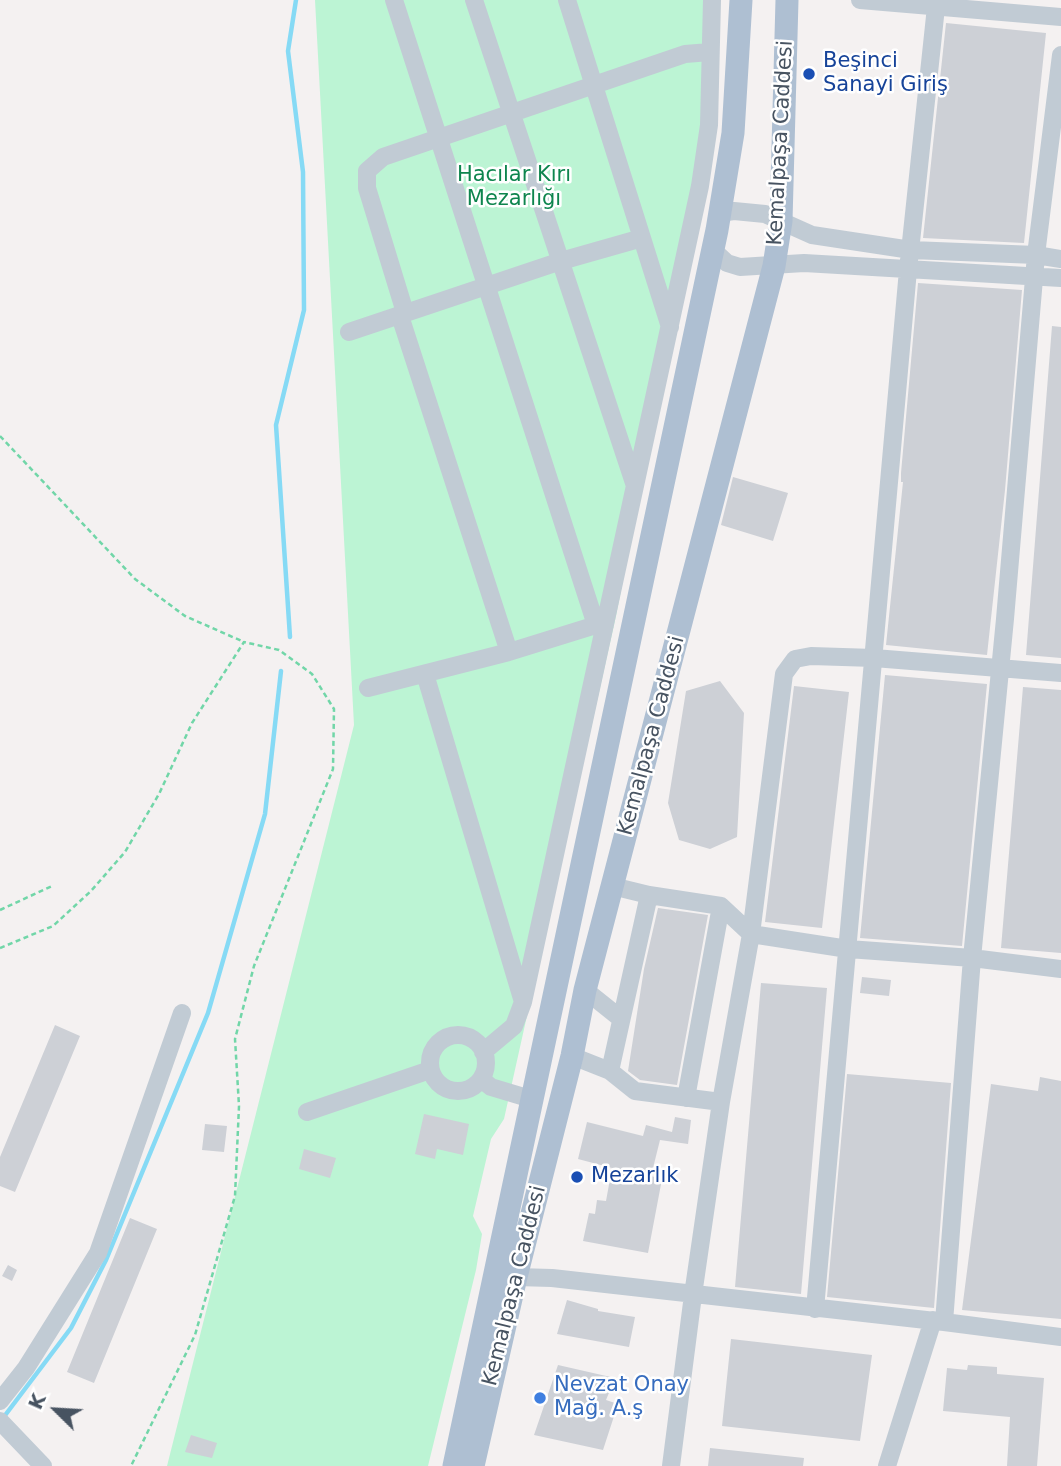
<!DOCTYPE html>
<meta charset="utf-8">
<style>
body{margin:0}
#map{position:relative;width:1061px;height:1466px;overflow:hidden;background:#f4f1f1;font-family:"DejaVu Sans",sans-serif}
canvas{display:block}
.north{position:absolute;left:21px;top:1375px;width:70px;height:70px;-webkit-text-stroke:5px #fff;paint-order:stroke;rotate:294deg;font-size:19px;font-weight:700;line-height:28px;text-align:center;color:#475361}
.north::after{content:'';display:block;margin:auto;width:24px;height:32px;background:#475361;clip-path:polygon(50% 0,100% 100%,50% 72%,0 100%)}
</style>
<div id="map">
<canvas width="1061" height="1466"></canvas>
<div class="north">K</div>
</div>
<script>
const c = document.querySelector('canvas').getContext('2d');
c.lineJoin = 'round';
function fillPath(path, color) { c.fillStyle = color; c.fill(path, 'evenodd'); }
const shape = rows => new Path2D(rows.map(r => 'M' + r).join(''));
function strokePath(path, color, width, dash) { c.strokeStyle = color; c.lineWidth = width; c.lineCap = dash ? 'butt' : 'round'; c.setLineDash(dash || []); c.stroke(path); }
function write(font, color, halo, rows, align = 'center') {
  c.font = font + ' "DejaVu Sans",sans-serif'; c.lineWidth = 5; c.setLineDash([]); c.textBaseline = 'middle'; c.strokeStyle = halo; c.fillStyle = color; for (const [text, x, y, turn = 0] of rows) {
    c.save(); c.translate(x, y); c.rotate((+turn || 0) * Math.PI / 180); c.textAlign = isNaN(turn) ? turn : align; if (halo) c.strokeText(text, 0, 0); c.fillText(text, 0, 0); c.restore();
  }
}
fillPath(shape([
 [315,0,716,0,715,115,616,616,504,1119,491,1139,473,1216,482,1234,476,1270,428,1466,167,1466,354,725]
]), '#bcf4d4');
strokePath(shape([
 [290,637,276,425,304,310,303,172,288,51,296,0],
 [3,1418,71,1328,106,1260,208,1013,265,814,281,671]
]), '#86daf5', 4.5);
fillPath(shape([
 [946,23,1046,33,1024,243,923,238],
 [918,283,1022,290,1005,490,987,655,886,645,903,482,901,482,901,473],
 [1052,326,1061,327,1061,658,1026,655],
 [733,477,788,493,773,541,721,525],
 [885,675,987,684,962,946,860,938],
 [720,681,744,713,737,837,710,849,679,840,668,803,686,691],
 [794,686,849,692,822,928,765,922],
 [1023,687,1061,690,1061,953,1001,948],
 [658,908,708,915,677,1085,640,1080,628,1071,644,969],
 [862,977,891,980,889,996,860,993],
 [761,983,827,988,801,1294,735,1287],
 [55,1025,80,1036,15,1192,0,1186,0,1157],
 [847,1074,951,1083,934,1308,827,1297],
 [1040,1077,1061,1081,1061,1319,962,1310,991,1084,1038,1091],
 [424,1114,469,1124,463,1155,437,1149,435,1159,415,1154],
 [675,1117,691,1120,688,1144,660,1140,651,1176,662,1179,648,1253,583,1241,589,1213,595,1214,597,1200,606,1201,612,1168,578,1159,587,1122,643,1136,646,1125,672,1132],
 [205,1124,227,1126,224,1152,202,1150],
 [304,1149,336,1158,330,1178,299,1169],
 [130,1218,157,1229,94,1383,67,1372],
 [8,1265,17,1270,12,1281,2,1276],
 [567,1300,598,1309,598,1311,635,1317,629,1347,557,1334],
 [731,1339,872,1355,860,1441,722,1426],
 [558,1365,615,1378,606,1400,618,1404,603,1450,534,1435],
 [968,1365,997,1367,997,1374,1044,1378,1037,1466,1007,1466,1010,1417,943,1411,947,1368,967,1370],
 [191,1435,217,1443,212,1458,185,1452],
 [710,1448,804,1458,803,1466,708,1466]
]), '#cdd0d6');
strokePath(shape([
 [0,436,135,579,185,616,244,642],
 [0,910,52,886],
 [0,948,53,926,91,891,125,852,159,794,192,723,244,642,279,650,312,674,334,709,333,769,254,966,235,1039,239,1106,235,1196,195,1335,131,1466]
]), '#71d6a8', 2.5, [5, 3.5]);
strokePath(shape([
 [394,0,596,625],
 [474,0,635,486],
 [567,0,670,327],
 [860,0,1061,17],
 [720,213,734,211,765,214,812,235,911,250,1036,255,1061,259],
 [713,250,727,263,740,267,804,263,1061,278],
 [349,332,561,261,642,238],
 [509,652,401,319,404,309,367,188,367,171,383,157,685,54,710,52],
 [425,674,523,1002,514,1026,483,1052],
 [368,688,509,652,596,625,605,625],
 [612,886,649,895,721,906,751,934,848,949,972,958,1061,969],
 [585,990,620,1018],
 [523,1002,700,186,709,125,712,0],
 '430 1063a28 28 0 1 1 56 0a28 28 0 1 1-56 0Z',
 [572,1056,610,1071,635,1091,721,1102],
 [610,1071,649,895],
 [481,1079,491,1087,531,1099],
 [686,1098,721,906],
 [307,1112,430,1070],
 [516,1277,552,1278,944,1322,1061,1337],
 [815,1309,908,270,936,7],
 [944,1322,972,958,1005,619,1036,255,1061,55],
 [0,1401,26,1368,98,1253,182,1013],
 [0,1421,43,1466],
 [671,1466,693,1295,721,1102,751,934,784,674,795,659,811,656,874,658,1061,673],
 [887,1466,933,1320]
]), '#c1cbd4', 18);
strokePath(shape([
 [454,1466,717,230,733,133,741,0],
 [473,1466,516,1277,572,1056,585,990,774,266,781,221,787,0]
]), '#aebfd2', 23);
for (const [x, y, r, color] of [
 [809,74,7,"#1a4fb4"],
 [577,1177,7,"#1a4fb4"],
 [540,1398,7,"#3f7fe0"]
]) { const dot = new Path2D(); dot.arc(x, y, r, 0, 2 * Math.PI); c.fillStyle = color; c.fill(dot); strokePath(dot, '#fff', 2.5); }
write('21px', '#164399', '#fff', [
 ["Beşinci",823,62],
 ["Sanayi Giriş",823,86],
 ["Mezarlık",591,1177]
], 'left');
write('21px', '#475361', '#fff', [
 ["Kemalpaşa Caddesi",781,143,-87],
 ["Kemalpaşa Caddesi",652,736,-75],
 ["Kemalpaşa Caddesi",515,1286,-76]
]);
write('21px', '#0e854e', '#fff', [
 ["Hacılar Kırı",514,176],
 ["Mezarlığı",514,200]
]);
write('21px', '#366cbe', '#fff', [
 ["Nevzat Onay",554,1386],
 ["Mağ. A.ş",554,1410]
], 'left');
</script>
